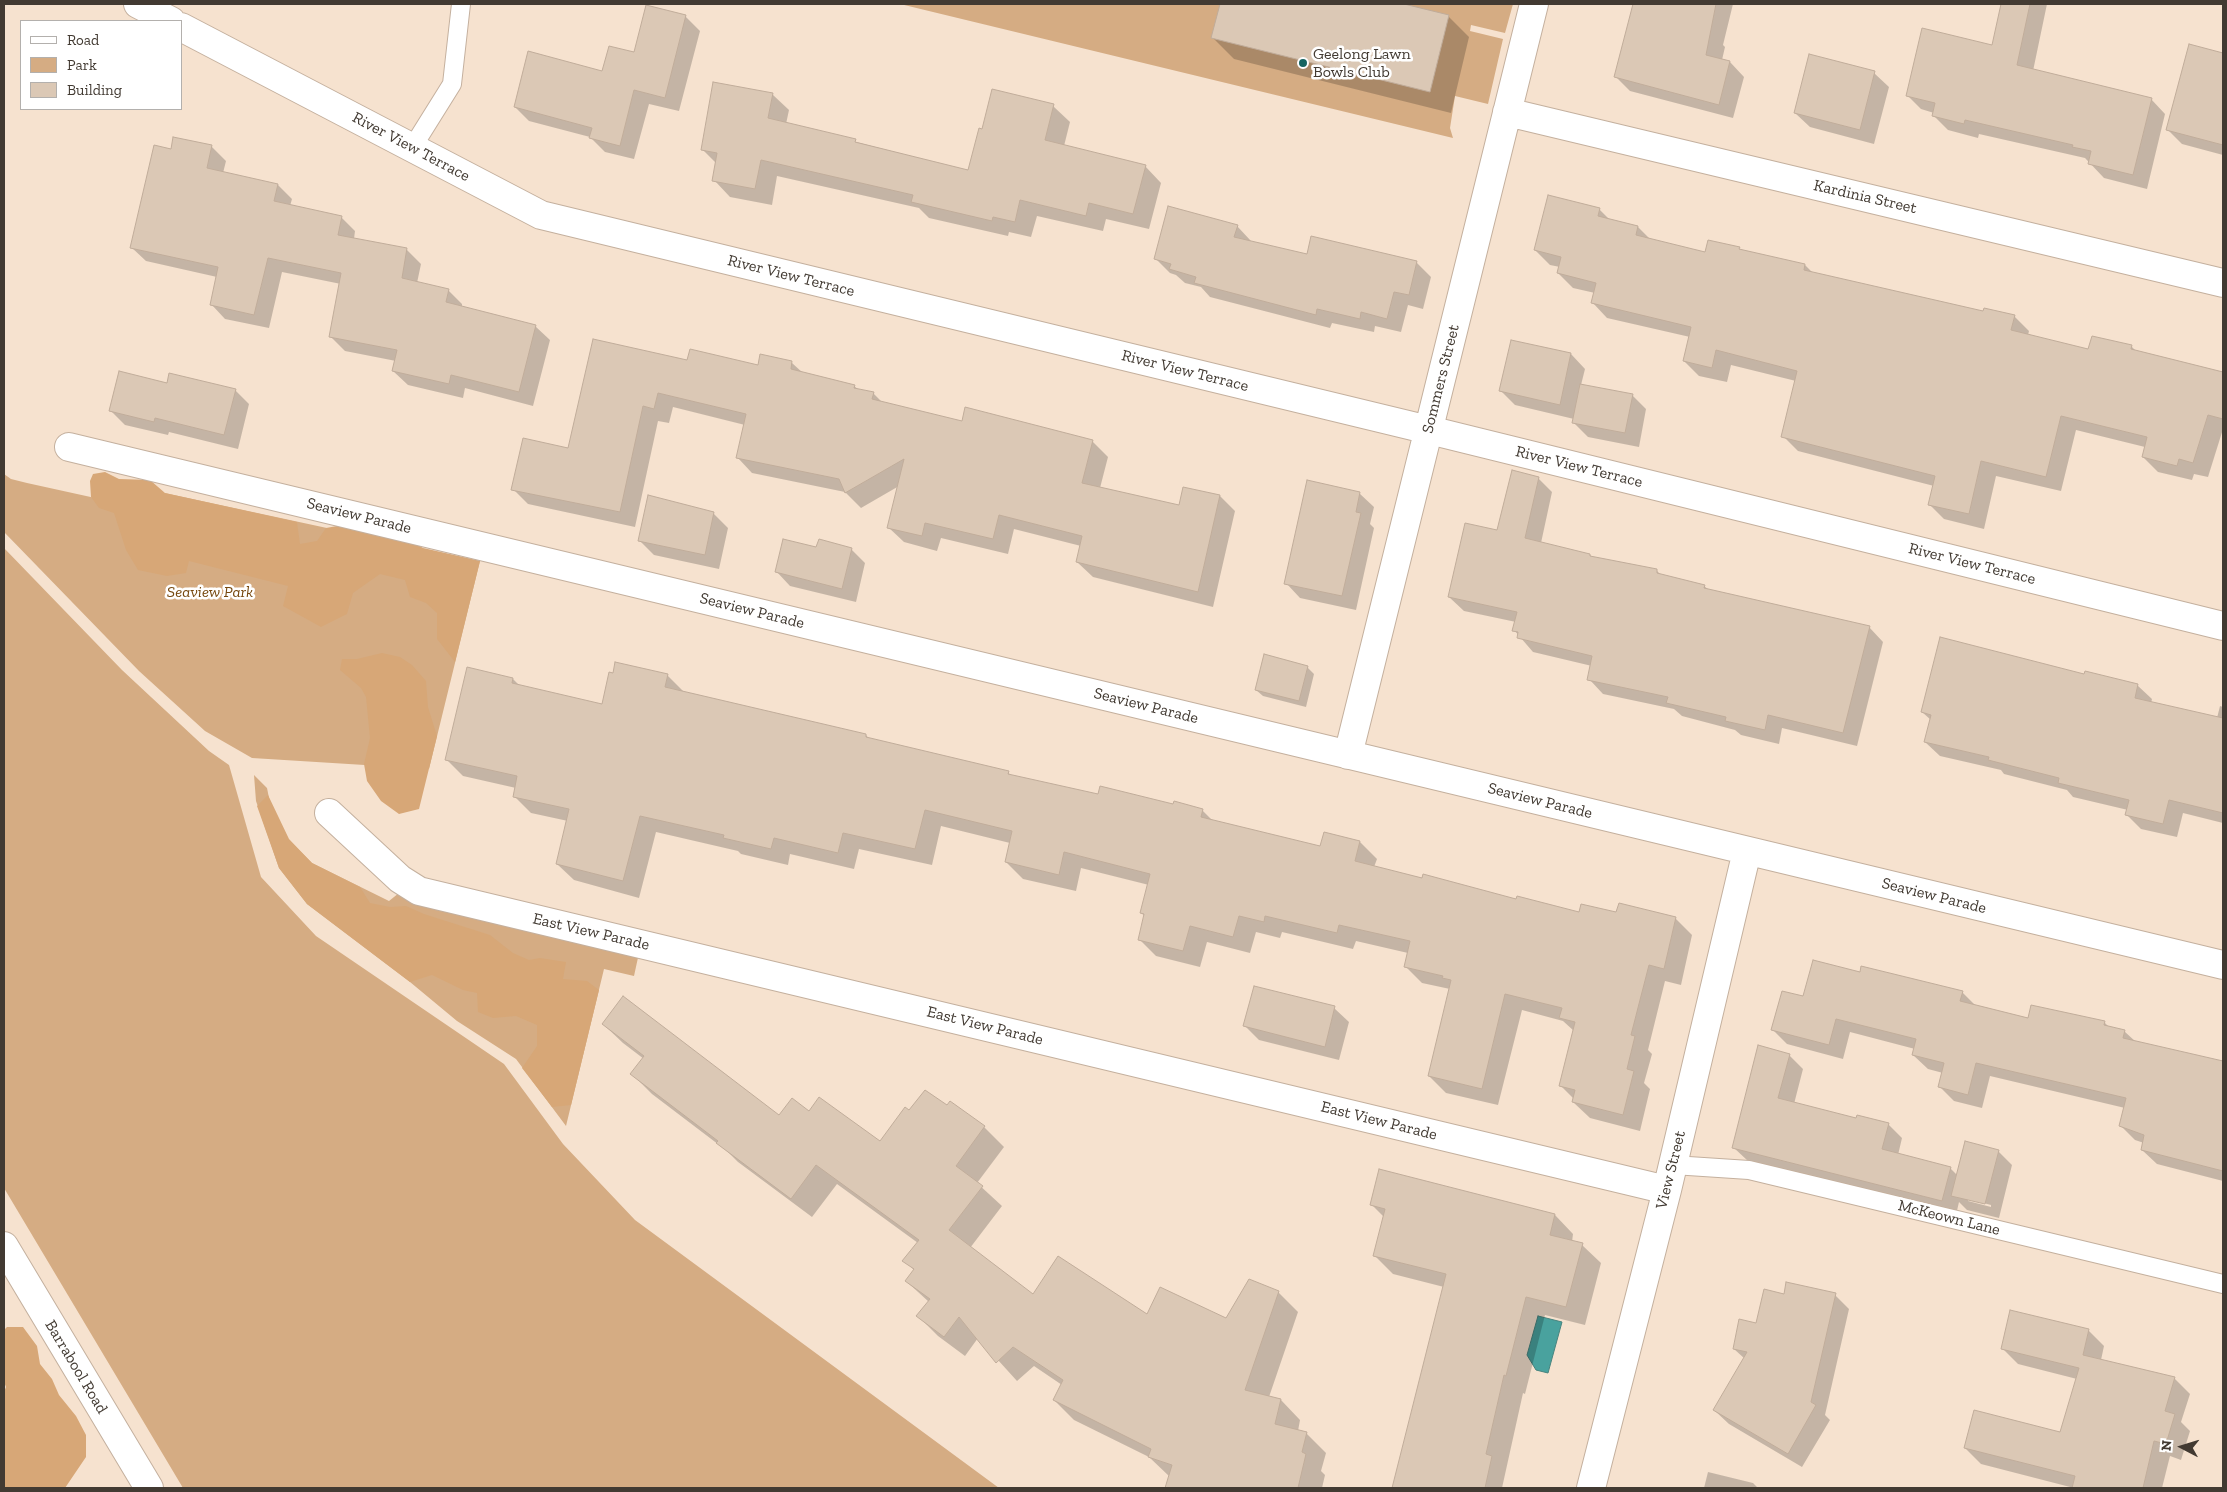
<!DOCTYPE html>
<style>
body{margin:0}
#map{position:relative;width:2227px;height:1492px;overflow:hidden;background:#f6e2cf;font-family:"Zilla Slab",serif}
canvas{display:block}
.frame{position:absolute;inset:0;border:5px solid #423a32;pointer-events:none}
.legend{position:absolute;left:20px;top:20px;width:162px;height:90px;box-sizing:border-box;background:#fff;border:1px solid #b3b0ad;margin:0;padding:6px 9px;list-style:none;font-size:15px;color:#423a32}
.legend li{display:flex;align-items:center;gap:10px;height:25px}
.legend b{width:25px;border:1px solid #b3b0ad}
.north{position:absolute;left:2157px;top:1422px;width:50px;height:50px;-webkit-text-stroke:4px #fff;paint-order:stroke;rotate:275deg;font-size:14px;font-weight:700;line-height:20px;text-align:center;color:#423a32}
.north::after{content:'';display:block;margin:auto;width:18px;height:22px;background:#423a32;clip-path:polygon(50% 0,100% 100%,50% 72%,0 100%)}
</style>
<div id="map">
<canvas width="2227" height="1492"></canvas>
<div class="frame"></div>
<ul class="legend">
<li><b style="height:6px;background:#fff"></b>Road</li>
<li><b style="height:14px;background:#d5ac83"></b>Park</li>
<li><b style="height:14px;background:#dbc8b5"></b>Building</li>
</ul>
<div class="north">N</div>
</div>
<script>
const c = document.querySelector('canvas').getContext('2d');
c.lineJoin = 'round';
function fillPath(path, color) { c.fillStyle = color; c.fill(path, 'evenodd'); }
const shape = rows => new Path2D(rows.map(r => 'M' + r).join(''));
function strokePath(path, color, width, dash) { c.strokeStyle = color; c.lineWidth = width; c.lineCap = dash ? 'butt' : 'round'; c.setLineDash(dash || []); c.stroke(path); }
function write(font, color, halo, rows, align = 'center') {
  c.font = font + ' "Zilla Slab",serif'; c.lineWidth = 5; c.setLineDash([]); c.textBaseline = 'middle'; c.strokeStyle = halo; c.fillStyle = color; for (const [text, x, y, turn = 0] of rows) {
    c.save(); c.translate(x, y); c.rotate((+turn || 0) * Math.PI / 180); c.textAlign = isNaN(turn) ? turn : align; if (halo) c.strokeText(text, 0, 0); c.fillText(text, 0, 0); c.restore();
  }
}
fillPath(shape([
 [900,4,1513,4,1505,33,1471,25,1470,31,1503,39,1488,104,1455,96,1450,128,1453,138],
 [4,474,11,479,27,483,127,505,132,486,480,561,429,769,252,758,205,731,139,671,4,532],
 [4,548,122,670,209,751,229,765,261,877,316,936,504,1064,563,1144,635,1220,999,1488,183,1488,4,1188],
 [254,775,267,788,270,803,288,839,312,863,389,901,399,893,639,953,634,976,604,969,566,1126,516,1059,457,1021,410,982,307,904,279,868,256,801]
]), '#d5ac83');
fillPath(shape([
 [105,472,119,479,150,480,165,493,297,522,300,544,317,541,326,528,354,523,404,537,423,548,480,561,455,662,437,639,437,613,426,603,410,597,405,580,380,574,353,593,347,614,321,627,283,606,288,586,189,561,186,573,167,576,138,570,126,550,114,513,99,508,91,497,90,481,93,474],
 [382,653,400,657,412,665,426,681,428,707,437,736,419,809,399,814,381,801,367,781,364,764,370,738,366,697,361,688,340,670,342,659,357,659],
 [268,795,289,839,312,863,360,887,370,903,390,907,406,906,424,914,490,935,513,953,529,960,540,958,566,962,563,979,587,981,599,990,571,1105,552,1107,522,1068,537,1046,537,1025,516,1016,493,1018,478,1012,477,993,463,990,432,975,410,982,307,904,279,868,257,806],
 [7,1327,23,1327,37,1346,40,1364,52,1379,59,1395,76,1416,86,1435,86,1457,65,1488,4,1488,4,1392,6,1387,4,1382,4,1330]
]), '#d7a777');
const water = shape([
 [1538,1316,1562,1322,1548,1373,1536,1370,1527,1355,1538,1316]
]);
fillPath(water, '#49a29e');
strokePath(water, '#47837e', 1);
fillPath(shape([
 [1221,4,1398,4,1448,16,1469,37,1451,113,1234,59,1213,38],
 [1636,4,1733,4,1723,45,1725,47,1722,60,1730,62,1744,77,1733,118,1630,91,1616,77],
 [2002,4,2047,4,2033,71,2151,99,2165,114,2147,189,2104,178,2085,158,1979,134,1978,138,1948,130,1934,116,1934,113,1921,109,1907,95,1993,47],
 [685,16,700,31,679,111,649,104,634,159,605,152,590,137,529,121,515,107,603,72,635,54],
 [2190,46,2223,55,2223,155,2182,144,2168,130],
 [1874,73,1889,87,1874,144,1810,127,1795,113],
 [772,94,789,110,786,124,969,171,1053,106,1070,122,1064,146,1145,166,1161,183,1149,229,1106,219,1103,231,1037,216,1031,237,1009,232,1008,236,929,218,919,208,777,176,772,205,730,197,714,180,717,164,702,149],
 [211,146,226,161,223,173,278,185,292,199,290,206,341,217,355,231,354,239,407,250,421,264,417,283,448,290,462,304,462,307,535,326,550,340,533,406,465,388,463,398,408,385,393,371,396,361,345,351,331,337,341,284,282,272,269,328,225,319,211,304,217,277,146,261,131,247,172,150],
 [1599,209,1611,221,1638,227,1651,240,1706,253,1708,242,1805,265,1814,274,1984,312,2014,316,2029,331,2028,335,2089,350,2131,346,2137,352,2223,373,2223,429,2208,477,2194,474,2192,480,2158,472,2143,457,2145,447,2076,430,2061,491,1996,476,1984,529,1944,519,1929,504,1934,486,1798,451,1783,436,1796,381,1731,365,1727,382,1699,376,1684,361,1690,337,1607,318,1592,302,1595,293,1573,288,1558,273,1560,267,1550,265,1535,250],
 [1237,226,1251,241,1251,243,1308,256,1312,238,1417,263,1431,277,1423,309,1408,305,1401,332,1375,326,1374,332,1332,323,1330,328,1210,297,1201,287,1185,283,1176,275,1170,273,1155,258],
 [1571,354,1585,369,1581,385,1632,395,1646,409,1639,447,1588,437,1574,423,1574,419,1515,405,1500,390],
 [761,356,792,363,803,373,854,386,859,390,873,393,883,403,962,423,1092,441,1108,457,1100,488,1180,507,1184,488,1220,496,1235,511,1213,607,1093,577,1077,562,1081,546,1014,529,1008,554,941,538,937,551,904,542,888,527,899,486,861,508,845,492,752,473,737,457,745,425,673,407,669,423,658,421,635,527,528,504,513,489,688,362,759,366],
 [168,384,235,390,249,404,238,449,169,432,168,435,125,425,111,411],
 [1538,478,1552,492,1541,543,1590,555,1592,557,1657,571,1662,576,1704,586,1709,590,1869,627,1883,642,1857,746,1782,728,1779,744,1741,735,1735,730,1682,716,1674,709,1603,694,1589,679,1592,666,1533,652,1514,630,1516,622,1464,611,1449,597],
 [1359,493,1374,507,1370,524,1374,528,1356,610,1300,598,1286,583],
 [649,497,714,514,728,528,719,569,654,555,640,541],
 [817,549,851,549,865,563,856,602,790,586,776,571],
 [1307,667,1314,674,1306,707,1263,696,1256,690],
 [667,675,684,692,866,735,869,739,1008,772,1011,776,1099,795,1202,810,1213,821,1321,848,1360,842,1377,859,1374,867,1580,914,1675,918,1692,935,1681,985,1665,981,1648,1050,1652,1054,1644,1083,1650,1089,1640,1131,1590,1118,1573,1102,1574,1099,1561,1086,1574,1031,1563,1021,1522,1010,1498,1105,1446,1093,1429,1076,1450,989,1422,983,1405,966,1408,953,1356,941,1353,949,1282,932,1280,938,1256,932,1250,953,1207,942,1200,967,1156,956,1139,939,1145,916,1141,913,1149,885,1081,868,1076,891,1023,879,1006,862,1010,843,941,826,932,865,859,849,854,869,790,854,788,865,741,854,738,851,656,832,639,898,574,880,557,864,568,821,531,813,514,796,516,788,463,776,446,759,513,679,520,686,603,706],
 [2085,675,2137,685,2152,699,2151,703,2217,718,2220,706,2223,707,2223,823,2183,813,2177,837,2141,829,2127,815,2128,810,2073,797,2067,790,2004,774,2001,770,1940,756,1925,742,1931,720,1922,712],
 [1861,974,1962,992,1977,1007,2028,1020,2104,1022,2109,1027,2124,1031,2136,1042,2202,1074,2223,1079,2223,1181,2157,1164,2142,1150,2144,1143,2135,1140,2121,1126,2125,1108,1990,1076,1982,1108,1954,1101,1940,1087,1943,1073,1928,1069,1913,1055,1915,1049,1850,1032,1843,1059,1787,1044,1773,1030,1804,998],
 [1334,1008,1349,1022,1339,1060,1259,1040,1244,1025],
 [603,1024,779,1117,809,1113,880,1143,909,1112,947,1107,984,1127,1004,1147,977,1183,1002,1206,970,1248,1033,1296,1147,1316,1226,1320,1278,1292,1298,1312,1269,1397,1281,1400,1300,1420,1298,1431,1306,1433,1326,1453,1321,1471,1325,1475,1322,1488,1166,1488,1170,1477,1149,1457,1074,1420,1054,1400,1062,1385,1034,1366,1017,1381,978,1338,965,1356,938,1336,918,1316,929,1302,906,1281,914,1270,904,1260,918,1243,837,1184,812,1217,738,1162,727,1151,652,1094,632,1074,644,1059,623,1043],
 [1789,1055,1803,1069,1794,1104,1857,1120,1888,1124,1902,1138,1898,1155,1950,1168,1958,1176,1998,1151,2012,1165,1999,1218,1967,1210,1959,1202,1956,1215,1748,1161,1733,1147],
 [1968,1199,1991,1205,1991,1207,1968,1201],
 [1372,1205,1555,1215,1573,1234,1572,1242,1582,1245,1601,1263,1585,1325,1545,1315,1525,1394,1523,1393,1502,1488,1397,1488,1394,1485,1444,1287,1393,1274,1374,1255,1384,1217],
 [1835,1295,1849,1309,1825,1415,1830,1420,1802,1467,1729,1424,1714,1410,1745,1359,1734,1349,1757,1325],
 [2088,1330,2104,1346,2101,1360,2174,1378,2190,1394,2181,1422,2190,1431,2181,1460,2170,1456,2162,1488,2074,1488,1981,1464,1965,1448,2061,1433,2077,1379,2018,1364,2002,1348],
 [1708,1472,1753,1483,1758,1488,1704,1488]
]), '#0003');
const building = shape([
 [1220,4,1404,4,1449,15,1430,92,1211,38,1220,4],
 [1633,4,1716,4,1706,55,1730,61,1719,105,1614,77,1633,4],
 [2001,4,2030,4,2017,65,2152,98,2133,175,2088,164,2091,151,2072,147,2073,145,1965,120,1964,124,1932,116,1935,103,1906,96,1922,28,1992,45,2001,4],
 [646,5,686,15,665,98,634,90,620,146,589,138,592,128,514,107,528,51,602,71,609,46,634,52,646,5],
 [2189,44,2223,53,2223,145,2166,130,2189,44],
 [1809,54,1875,71,1860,130,1794,113,1809,54],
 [713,82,773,93,768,118,856,139,855,142,968,170,979,128,982,129,992,89,1054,104,1045,140,1146,165,1133,214,1089,203,1086,216,1020,200,1015,222,993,217,992,221,911,202,913,195,761,160,755,189,712,181,717,153,701,150,713,82],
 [173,137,212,145,207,168,278,184,274,201,342,216,338,235,407,248,402,278,449,289,446,302,536,325,519,392,451,375,449,384,392,371,397,350,329,337,341,273,268,258,254,315,210,305,218,267,130,248,154,145,171,149,173,137],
 [1548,195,1600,208,1598,216,1638,226,1636,235,1705,252,1708,240,1740,247,1739,249,1805,264,1804,270,1983,311,1984,308,2015,315,2011,330,2088,349,2092,336,2132,345,2131,349,2223,372,2223,419,2208,415,2193,463,2179,459,2177,466,2142,457,2147,437,2061,416,2046,477,1981,461,1969,514,1928,505,1935,476,1781,437,1797,371,1716,350,1712,368,1683,361,1691,327,1591,303,1596,283,1557,273,1561,257,1534,250,1548,195],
 [1168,206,1238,225,1234,237,1307,254,1311,236,1417,261,1409,295,1394,292,1387,319,1361,312,1360,319,1317,309,1316,315,1194,283,1196,277,1169,269,1171,264,1154,259,1168,206],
 [593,339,687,360,690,349,758,365,760,354,792,361,791,369,855,385,854,388,874,392,872,399,962,421,965,407,1093,440,1082,483,1179,505,1183,487,1220,495,1198,592,1076,562,1082,536,999,515,993,539,925,523,922,536,887,528,904,459,845,493,839,479,736,458,746,414,658,393,654,409,643,406,620,512,511,490,523,438,568,448,593,339],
 [1511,340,1571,353,1560,405,1499,391,1511,340],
 [119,371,167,383,169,373,236,389,224,435,155,418,154,422,109,411,119,371],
 [1580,384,1633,394,1625,433,1572,423,1580,384],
 [1512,470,1539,477,1525,538,1590,554,1590,556,1657,569,1657,573,1705,585,1704,588,1870,626,1843,733,1768,715,1765,730,1725,721,1726,717,1666,703,1668,697,1587,680,1592,656,1517,638,1518,632,1512,631,1517,612,1448,597,1465,523,1497,530,1512,470],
 [1307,480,1360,492,1356,512,1361,513,1342,596,1284,584,1307,480],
 [648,495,714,512,705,555,638,541,648,495],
 [783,539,816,547,819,539,852,548,842,589,775,572,783,539],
 [1940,637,2084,674,2085,671,2138,684,2135,698,2223,718,2223,813,2169,800,2163,824,2125,815,2129,800,2058,783,2059,778,1988,760,1989,757,1924,742,1931,715,1921,712,1940,637],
 [1264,654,1308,666,1299,701,1255,690,1264,654],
 [615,662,668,674,665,687,866,734,866,737,1009,771,1008,774,1098,794,1100,786,1173,804,1174,801,1203,809,1201,817,1320,846,1324,832,1360,841,1355,861,1422,878,1423,874,1516,899,1517,896,1579,912,1581,904,1616,912,1619,903,1676,917,1664,969,1649,965,1631,1035,1635,1036,1627,1069,1634,1071,1623,1115,1572,1102,1575,1090,1559,1086,1575,1022,1559,1018,1562,1008,1505,994,1482,1089,1428,1076,1451,980,1442,978,1443,976,1404,967,1410,941,1339,925,1337,933,1265,916,1264,922,1239,916,1233,937,1190,926,1183,951,1138,940,1144,914,1140,913,1150,874,1064,852,1059,875,1005,862,1012,831,925,810,915,849,843,833,838,853,774,838,771,849,723,838,724,835,640,816,623,881,556,864,569,809,513,797,517,776,445,760,467,667,513,678,512,683,602,704,609,672,613,673,615,662],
 [1813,960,1860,972,1861,966,1963,991,1960,1001,2028,1018,2031,1005,2105,1021,2104,1025,2125,1030,2123,1038,2223,1061,2223,1171,2141,1150,2144,1135,2119,1126,2126,1098,1976,1063,1968,1095,1938,1087,1944,1063,1912,1055,1916,1039,1836,1019,1829,1045,1771,1030,1782,991,1803,996,1813,960],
 [1254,986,1335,1006,1325,1047,1243,1026,1254,986],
 [623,996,779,1115,792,1098,809,1111,819,1097,880,1141,905,1107,909,1110,925,1090,947,1105,950,1101,985,1126,956,1166,983,1186,949,1230,1033,1294,1058,1256,1147,1314,1160,1287,1226,1318,1249,1279,1279,1291,1245,1390,1281,1399,1275,1424,1307,1432,1302,1452,1306,1454,1298,1488,1165,1488,1172,1465,1148,1457,1151,1449,1053,1400,1063,1380,1013,1347,996,1363,959,1317,944,1337,916,1316,930,1299,905,1281,914,1269,902,1261,919,1240,816,1165,791,1199,716,1143,718,1141,630,1074,644,1056,602,1024,623,996],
 [1758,1045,1790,1054,1778,1098,1856,1118,1857,1115,1889,1123,1882,1149,1951,1167,1942,1201,1732,1148,1758,1045],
 [1965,1141,1999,1150,1985,1204,1951,1196,1965,1141],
 [1379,1169,1555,1214,1550,1235,1583,1243,1566,1307,1526,1297,1506,1376,1504,1375,1486,1454,1492,1456,1485,1488,1392,1488,1446,1274,1373,1256,1385,1209,1370,1205,1379,1169],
 [1786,1282,1836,1293,1811,1402,1816,1405,1788,1454,1713,1410,1747,1352,1733,1349,1739,1319,1756,1323,1764,1289,1784,1294,1786,1282],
 [2010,1310,2089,1329,2083,1355,2175,1377,2165,1411,2175,1414,2166,1444,2154,1441,2143,1488,2072,1488,2075,1476,1964,1448,1974,1410,2060,1432,2079,1368,2001,1349,2010,1310]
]);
fillPath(building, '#dbc8b5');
strokePath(building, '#c0ac9a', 1);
const service = shape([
 [412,148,452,84,461,4],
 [1673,1165,1749,1170,2223,1284]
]);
const minor = shape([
 [138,4,171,21],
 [181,27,541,215,1429,430,2223,626],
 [1507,112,2223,283],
 [69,447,2223,965],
 [1348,755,1534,4],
 [329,813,400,879,419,891,1667,1190],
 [1591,1488,1667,1190,1747,851]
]);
const tertiary = shape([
 [4,1246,149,1488]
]);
strokePath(service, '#c4b09e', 20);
strokePath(minor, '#c4b09e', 30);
strokePath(tertiary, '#c4b09e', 30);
strokePath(service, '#fff', 18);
strokePath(minor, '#fff', 28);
strokePath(tertiary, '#fff', 28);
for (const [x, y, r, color] of [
 [1303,63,5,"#156461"]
]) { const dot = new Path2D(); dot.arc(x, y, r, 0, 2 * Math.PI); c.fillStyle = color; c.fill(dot); strokePath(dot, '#fff', 2); }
write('16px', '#423a32', '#fff', [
 ["Geelong Lawn",1313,54],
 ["Bowls Club",1313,72]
], 'left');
write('16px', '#423a32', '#fff', [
 ["River View Terrace",411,147,28],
 ["Kardinia Street",1865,197,13],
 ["River View Terrace",791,276,14],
 ["River View Terrace",1185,371,14],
 ["Sommers Street",1441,379,-76],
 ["River View Terrace",1579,467,14],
 ["Seaview Parade",359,516,14],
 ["River View Terrace",1972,564,14],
 ["Seaview Parade",752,611,14],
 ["Seaview Parade",1146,706,14],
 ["Seaview Parade",1540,801,14],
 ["Seaview Parade",1934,896,14],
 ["East View Parade",591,932,13],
 ["East View Parade",985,1026,14],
 ["East View Parade",1379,1121,14],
 ["View Street",1671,1170,-76],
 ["McKeown Lane",1949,1218,14],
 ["Barrabool Road",76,1367,59]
]);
write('italic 16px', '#76480f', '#fff', [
 ["Seaview Park",210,592]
]);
</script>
